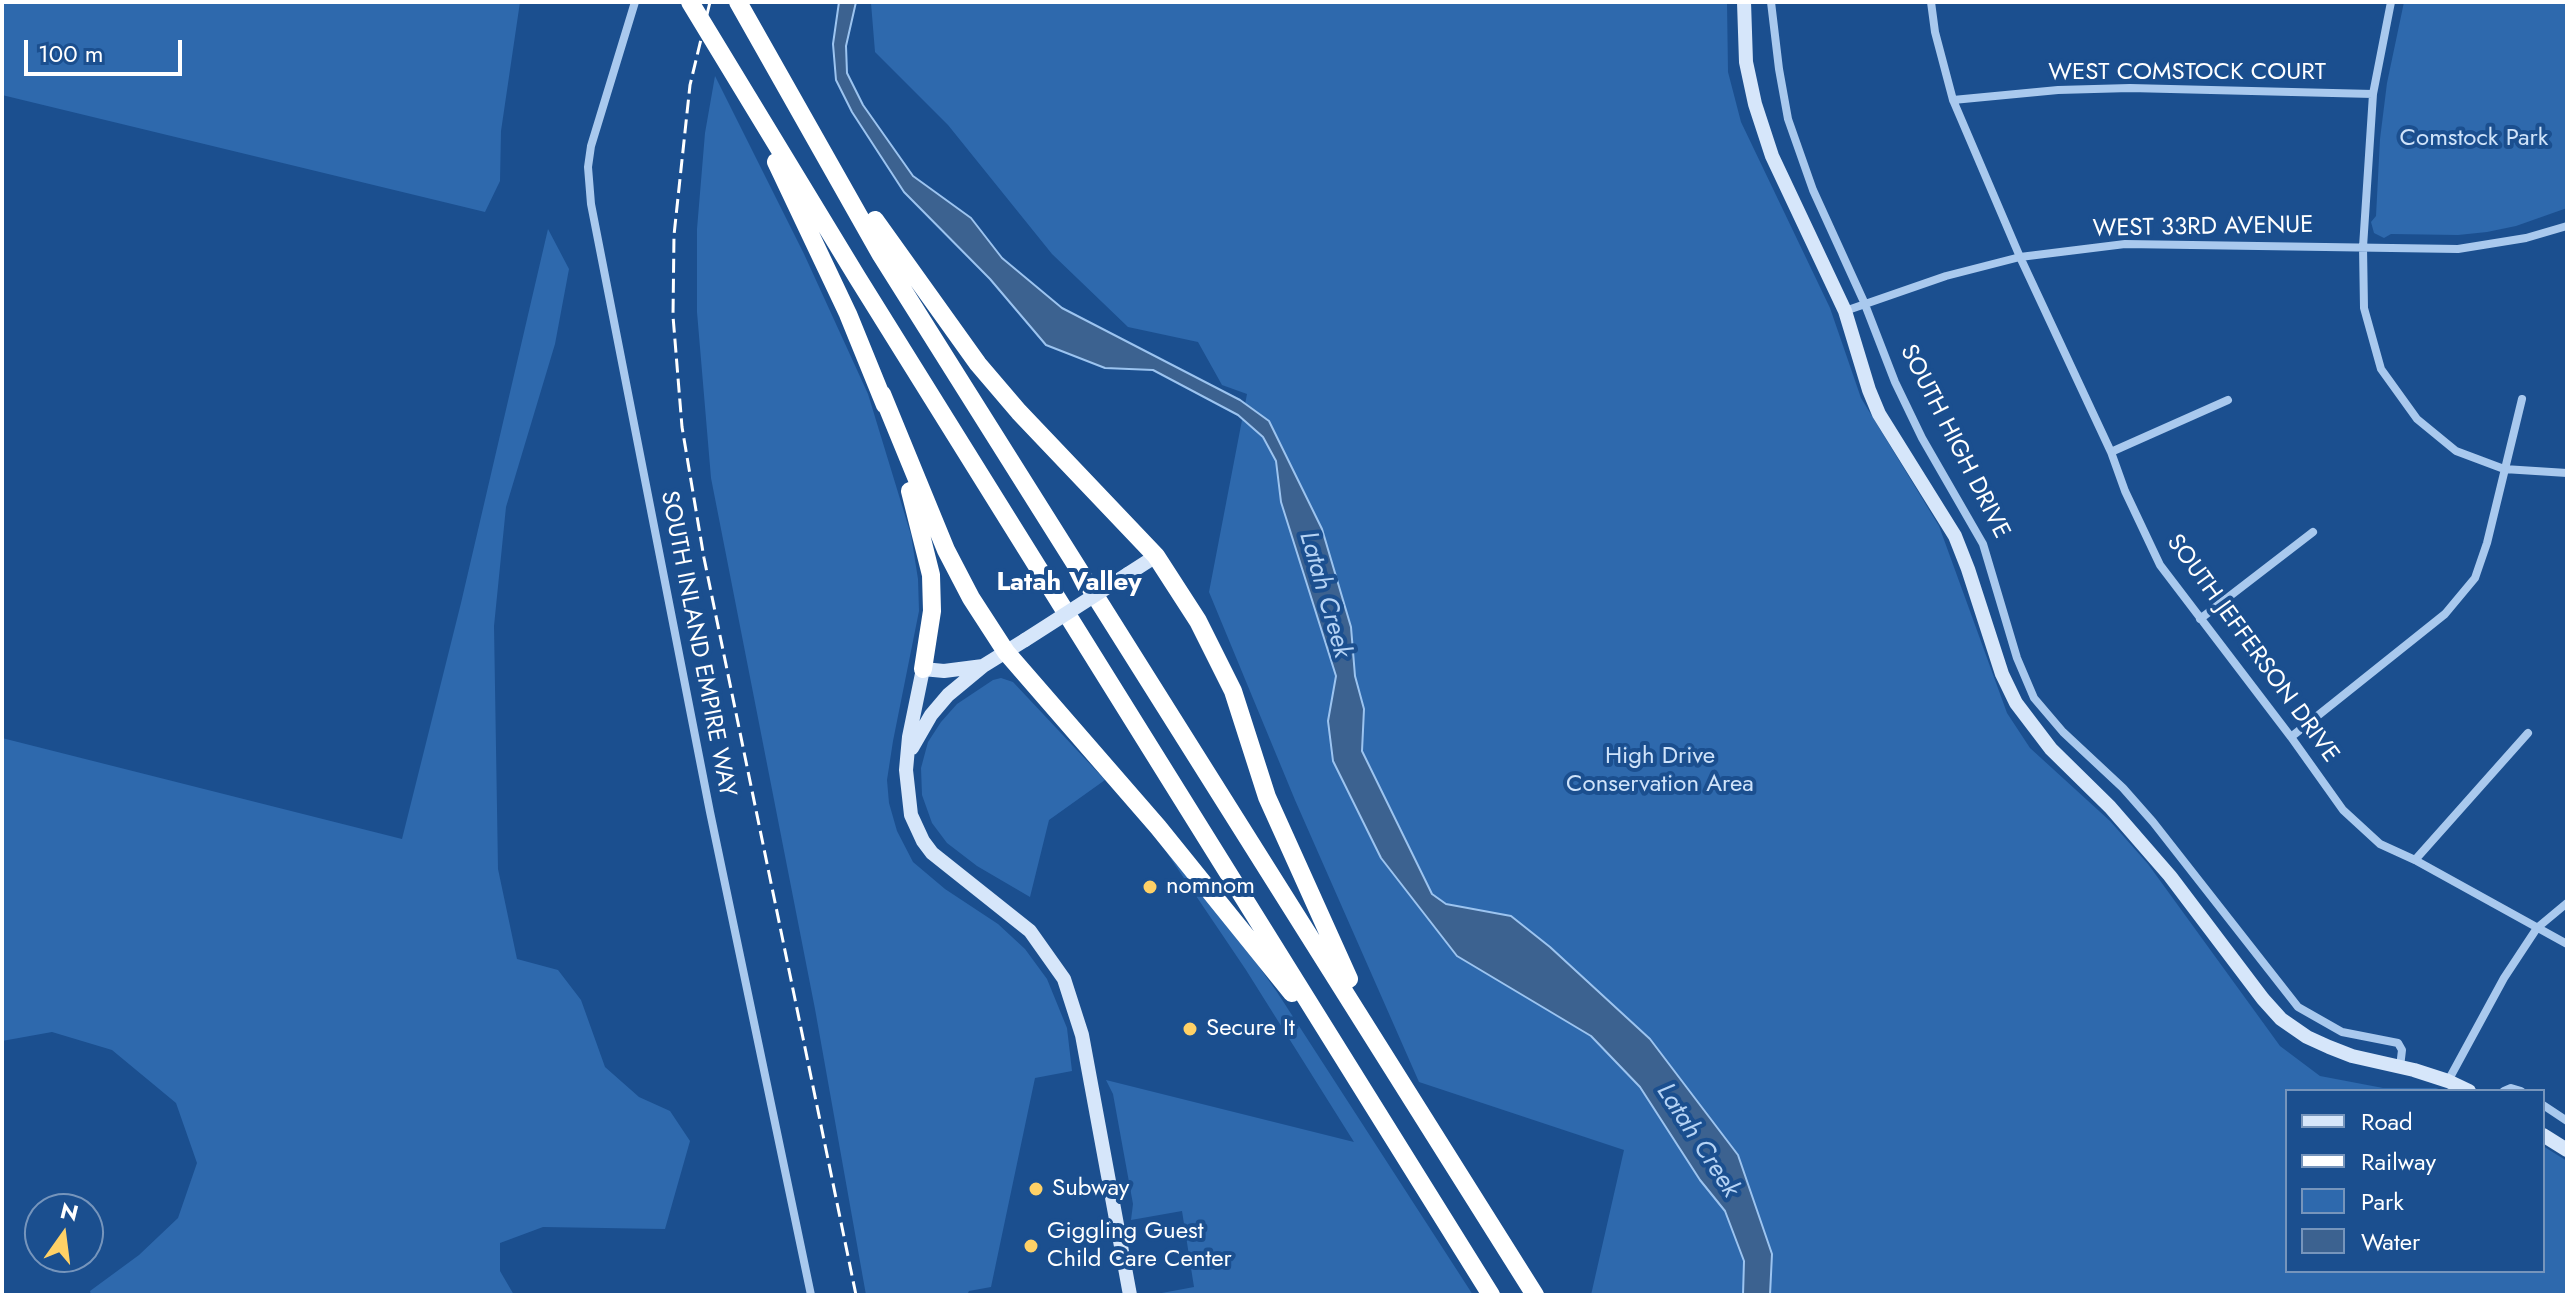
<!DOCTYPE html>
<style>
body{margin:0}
#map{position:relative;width:2569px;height:1297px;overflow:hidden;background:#1b4f8f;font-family:Jost,sans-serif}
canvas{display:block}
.frame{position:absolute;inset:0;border:4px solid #fff;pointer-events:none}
.legend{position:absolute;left:2285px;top:1089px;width:260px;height:184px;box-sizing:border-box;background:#1b4f8f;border:2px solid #7695bc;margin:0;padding:10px 14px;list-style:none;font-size:24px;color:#fff}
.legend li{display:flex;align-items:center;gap:16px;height:40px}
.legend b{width:40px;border:2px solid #7695bc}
.north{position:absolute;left:24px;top:1193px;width:80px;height:80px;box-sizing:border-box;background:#1b4f8f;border:2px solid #7695bc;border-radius:50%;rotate:14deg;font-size:22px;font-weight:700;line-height:32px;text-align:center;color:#fff}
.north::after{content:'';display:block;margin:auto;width:28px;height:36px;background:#ffd166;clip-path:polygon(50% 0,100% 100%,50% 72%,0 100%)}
.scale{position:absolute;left:24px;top:40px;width:158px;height:36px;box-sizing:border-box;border:4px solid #fff;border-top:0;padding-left:10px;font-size:24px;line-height:28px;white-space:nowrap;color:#fff;-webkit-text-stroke:6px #1b4f8f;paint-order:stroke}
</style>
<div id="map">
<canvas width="2569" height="1297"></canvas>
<div class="frame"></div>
<ul class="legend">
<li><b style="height:10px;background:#d6e6fa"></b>Road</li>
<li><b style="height:10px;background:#fff"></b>Railway</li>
<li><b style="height:22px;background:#2e69ad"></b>Park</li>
<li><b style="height:22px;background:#3c6290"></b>Water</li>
</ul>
<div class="north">N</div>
<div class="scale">100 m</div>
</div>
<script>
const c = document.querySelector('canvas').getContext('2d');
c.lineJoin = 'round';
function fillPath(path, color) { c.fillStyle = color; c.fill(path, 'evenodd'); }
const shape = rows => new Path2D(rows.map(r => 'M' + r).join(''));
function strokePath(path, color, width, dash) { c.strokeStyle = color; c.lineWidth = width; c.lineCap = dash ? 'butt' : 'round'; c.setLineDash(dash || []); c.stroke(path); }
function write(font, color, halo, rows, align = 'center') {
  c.font = font + ' Jost,sans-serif'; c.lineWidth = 8; c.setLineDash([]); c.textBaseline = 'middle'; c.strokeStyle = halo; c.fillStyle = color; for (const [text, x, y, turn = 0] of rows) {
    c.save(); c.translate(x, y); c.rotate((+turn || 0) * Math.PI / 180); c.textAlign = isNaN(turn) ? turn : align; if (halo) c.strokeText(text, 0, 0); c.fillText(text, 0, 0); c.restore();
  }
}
fillPath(shape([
 [2,2,520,2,501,131,500,181,485,212,2,95],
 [1727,2,1728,72,1741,122,1830,308,1861,398,1939,526,2007,713,2030,748,2110,821,2148,864,2280,1046,2320,1076,2383,1088,2436,1088,2445,1091,2287,1091,2287,1271,2543,1271,2543,1146,2567,1161,2567,1295,1591,1295,1624,1150,1419,1082,1295,800,1209,592,1247,394,1222,385,1198,342,1128,327,1052,254,948,125,875,52,871,3],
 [2404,2,2567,2,2567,208,2516,226,2487,232,2458,235,2391,234,2384,238,2374,233,2371,222,2376,216,2380,139,2387,83],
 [715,76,804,254,868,394,911,535,918,579,919,611,893,741,887,780,889,803,897,831,913,862,945,889,998,924,1025,949,1047,979,1067,1028,1072,1071,1035,1078,991,1287,969,1291,967,1295,866,1295,815,1009,711,478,697,312,697,229,705,133],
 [548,229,569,269,555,344,506,507,494,626,498,869,517,959,558,970,581,1000,605,1067,639,1097,670,1111,690,1141,665,1229,543,1227,500,1243,500,1271,514,1295,91,1295,90,1291,139,1255,178,1218,197,1163,176,1103,112,1050,52,1032,2,1041,2,738,402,839,461,603],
 [1001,678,1013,682,1105,780,1049,820,1030,897,977,866,947,843,932,823,922,795,921,768,928,742,941,722,957,704,993,680],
 [1161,844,1231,927,1277,992,1473,1295,1151,1295,1194,1287,1182,1211,1131,1220,1133,1204,1113,1094,1106,1080,1354,1142,1246,970]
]), '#2e69ad');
const water = shape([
 [839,2,856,2,846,46,847,73,863,105,913,176,971,218,1002,258,1062,308,1240,400,1269,421,1322,529,1351,627,1355,676,1364,709,1362,751,1432,894,1446,904,1511,916,1550,947,1650,1039,1738,1155,1772,1254,1770,1295,1743,1295,1744,1261,1725,1211,1700,1180,1640,1087,1591,1036,1457,956,1381,858,1333,761,1328,721,1336,676,1281,502,1276,461,1263,437,1238,415,1153,370,1105,368,1046,345,990,279,904,192,852,112,836,80,833,44,839,2]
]);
fillPath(water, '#3c6290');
strokePath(water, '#9cc4f0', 2);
strokePath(shape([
 [635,2,591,146,588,167,591,204,710,812,811,1295],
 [1771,2,1779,69,1788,119,1813,190,1864,302,1895,382,1922,438,1983,544,2017,658,2034,698,2063,732,2123,788,2153,822,2298,1007,2342,1032,2398,1043,2402,1050,2400,1067],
 [1931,2,1935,32,1953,100,2020,257,2111,452,2125,491,2160,565,2291,737,2343,810,2380,844,2415,860,2567,944],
 [2391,2,2373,94,2363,247,2364,308,2381,369,2417,419,2456,451,2504,469,2567,473],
 [1953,100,2058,90,2130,88,2373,94],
 [1845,311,1946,276,2020,257,2125,244,2458,249,2526,238,2567,226],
 [2111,452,2228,400],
 [2200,619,2313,532],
 [2291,737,2445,614,2475,578,2487,543,2522,399],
 [2415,860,2528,733],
 [2448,1081,2504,978,2537,928,2567,903],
 [2504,1091,2511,1088,2521,1091],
 [2543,1105,2567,1121]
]), '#a9c9ee', 8);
strokePath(shape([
 [1744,2,1746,62,1755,104,1772,156,1845,311,1869,390,1879,414,1955,536,1968,569,2002,674,2016,703,2051,749,2110,807,2170,876,2263,999,2281,1019,2307,1037,2329,1047,2352,1056,2414,1070,2448,1081,2469,1091],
 [1128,574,1156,556],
 [983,666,944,671,923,669,909,737,906,770,911,815,923,841,932,853,1030,931,1064,979,1082,1035,1130,1295],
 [912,748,931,715,948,695,983,666,1025,640],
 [2543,1135,2567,1150]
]), '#d6e6fa', 14);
strokePath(shape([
 [690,2,857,277,1491,1295],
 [738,2,881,255,1535,1295],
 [776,162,848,314,885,405],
 [875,220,978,364,1019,412,1156,556,1198,621,1233,691,1267,797,1349,979],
 [882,394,946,550,971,598,1006,652,1158,827,1292,993],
 [910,491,931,575,932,611,923,669]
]), '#fff', 18);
strokePath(shape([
 [710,2,690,85,674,235,673,316,682,427,704,558,856,1295]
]), '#fff', 3, [14, 6]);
strokePath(shape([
 [1025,640,1128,574]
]), '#d6e6fa', 14);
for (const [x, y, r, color] of [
 [1150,887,8,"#ffd166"],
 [1190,1029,8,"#ffd166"],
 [1036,1189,8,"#ffd166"],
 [1031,1246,8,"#ffd166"]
]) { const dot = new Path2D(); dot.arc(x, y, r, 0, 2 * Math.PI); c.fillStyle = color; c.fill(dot); strokePath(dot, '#1b4f8f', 3); }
write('24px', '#fff', '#1b4f8f', [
 ["WEST COMSTOCK COURT",2187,73],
 ["WEST 33RD AVENUE",2203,228,-1],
 ["SOUTH HIGH DRIVE",1954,442,63],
 ["SOUTH INLAND EMPIRE WAY",697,644,79],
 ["SOUTH JEFFERSON DRIVE",2252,649,54]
]);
write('24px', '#cfe3fa', '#1b4f8f', [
 ["Comstock Park",2474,139],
 ["High Drive",1660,757],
 ["Conservation Area",1660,785]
]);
write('24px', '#fff', '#1b4f8f', [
 ["nomnom",1166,887],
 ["Secure It",1206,1029],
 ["Subway",1052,1189],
 ["Giggling Guest",1047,1232],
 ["Child Care Center",1047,1260]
], 'left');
write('bold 26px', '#fff', '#1b4f8f', [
 ["Latah Valley",1069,584]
]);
write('italic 26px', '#b5d3f5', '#1b4f8f', [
 ["Latah Creek",1324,595,74],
 ["Latah Creek",1697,1141,57]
]);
</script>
